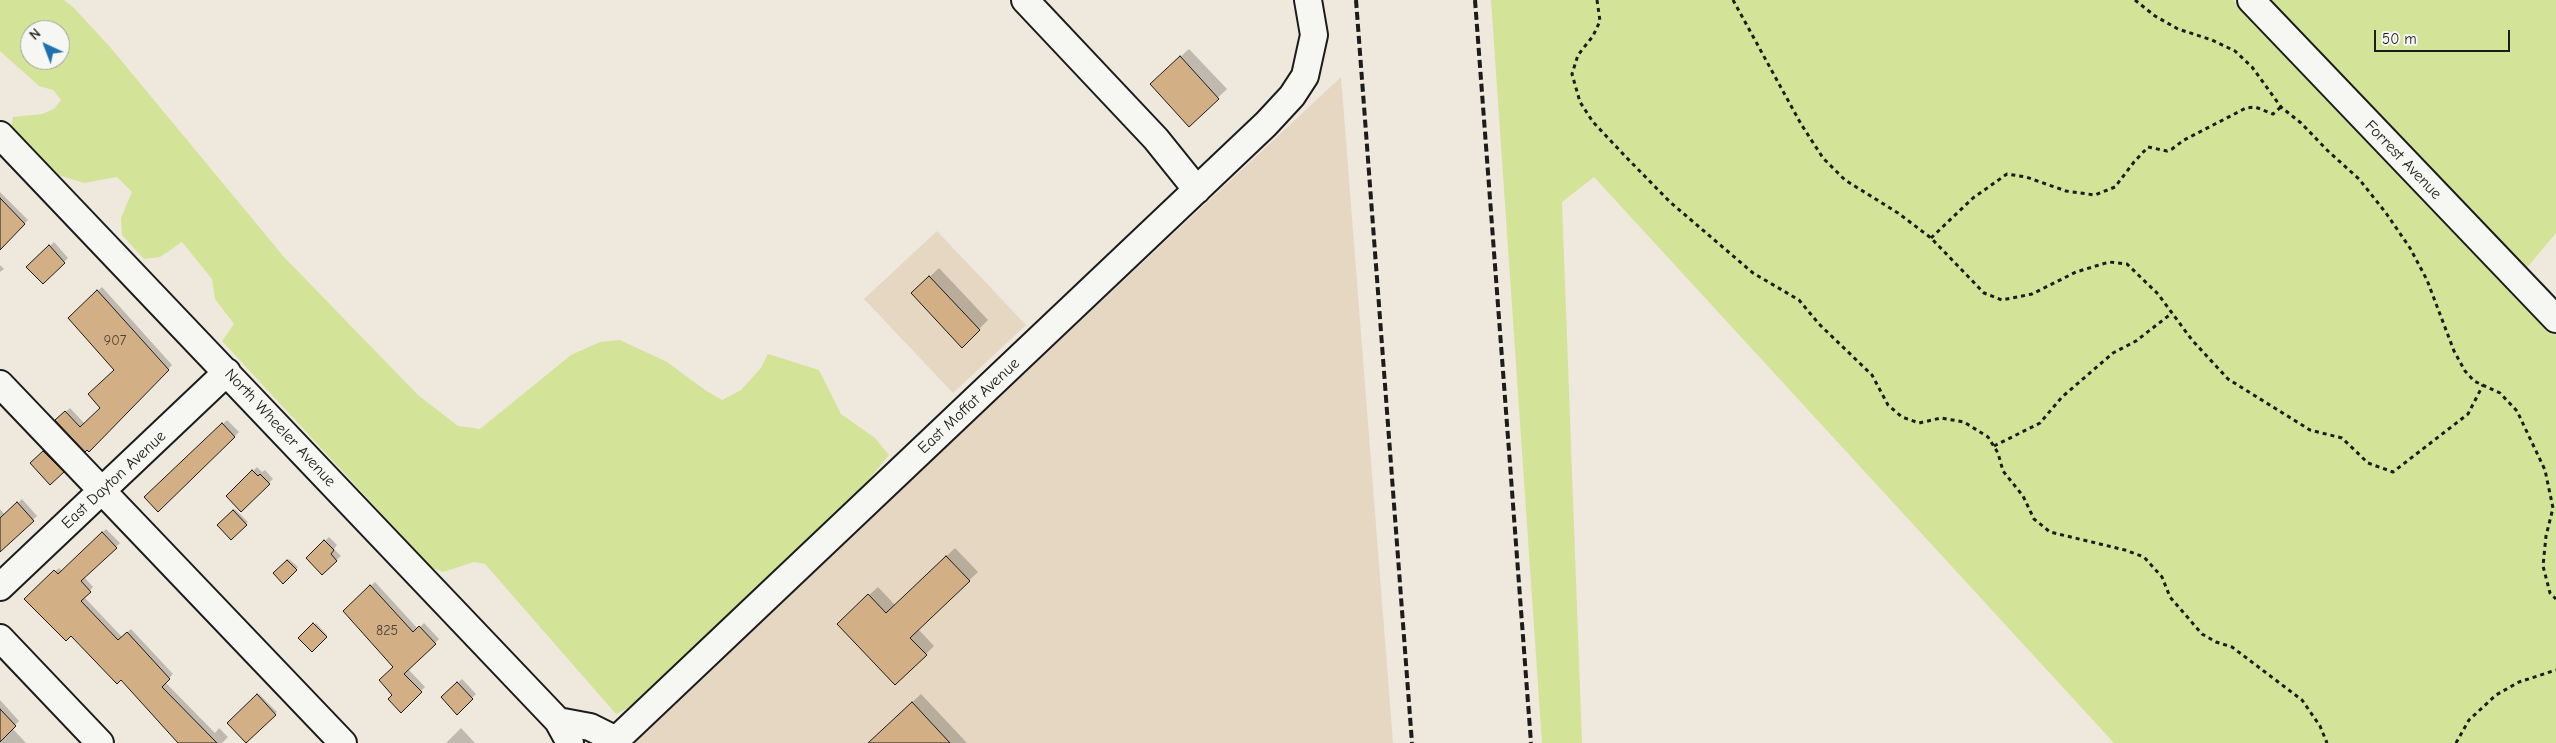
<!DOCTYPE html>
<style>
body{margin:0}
#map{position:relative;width:2556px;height:743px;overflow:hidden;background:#efe8dc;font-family:"Comic Neue",sans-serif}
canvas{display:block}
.north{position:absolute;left:20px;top:20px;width:50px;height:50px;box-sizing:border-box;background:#f6f6f2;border:1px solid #9f9f9c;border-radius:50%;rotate:317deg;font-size:14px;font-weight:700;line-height:20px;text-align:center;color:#1c1c1c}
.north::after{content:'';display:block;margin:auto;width:18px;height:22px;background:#1f6fb2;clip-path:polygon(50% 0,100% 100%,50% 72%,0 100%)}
.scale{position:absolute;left:2374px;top:30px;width:136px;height:22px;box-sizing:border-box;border:2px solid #1c1c1c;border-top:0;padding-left:6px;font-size:15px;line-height:18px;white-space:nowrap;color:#1c1c1c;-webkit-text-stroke:4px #f6f6f2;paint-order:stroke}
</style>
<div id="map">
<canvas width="2556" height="743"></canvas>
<div class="north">N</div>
<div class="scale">50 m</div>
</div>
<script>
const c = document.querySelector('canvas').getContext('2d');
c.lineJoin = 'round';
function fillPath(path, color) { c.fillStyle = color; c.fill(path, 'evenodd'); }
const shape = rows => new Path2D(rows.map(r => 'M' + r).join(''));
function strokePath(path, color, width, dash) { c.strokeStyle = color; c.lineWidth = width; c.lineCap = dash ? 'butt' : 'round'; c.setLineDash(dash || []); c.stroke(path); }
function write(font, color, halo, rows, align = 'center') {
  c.font = font + ' "Comic Neue",sans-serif'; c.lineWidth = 5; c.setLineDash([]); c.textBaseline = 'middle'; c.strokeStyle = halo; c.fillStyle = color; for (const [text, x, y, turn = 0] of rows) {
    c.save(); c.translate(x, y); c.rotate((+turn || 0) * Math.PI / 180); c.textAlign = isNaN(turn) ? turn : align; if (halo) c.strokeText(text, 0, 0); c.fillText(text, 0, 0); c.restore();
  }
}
fillPath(shape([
 [1341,77,1393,743,630,743,653,721],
 [937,231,1026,325,953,393,864,299]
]), '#e6d7c2');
fillPath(shape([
 [0,0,64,0,74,8,110,47,284,257,418,395,458,426,480,429,571,355,600,342,620,340,667,362,705,390,722,400,741,390,761,368,768,354,819,370,841,414,875,438,889,455,867,482,759,594,644,700,616,714,485,564,474,562,443,572,431,567,222,341,234,324,215,299,212,279,182,242,160,257,144,259,122,235,121,218,132,192,117,177,84,183,58,175,11,128,13,117,42,114,54,109,61,100,53,90,39,86,0,51],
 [30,30,60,30,60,60,30,60],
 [1491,0,2233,0,2556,336,2556,743,2114,743,1594,177,1562,202,1582,743,1542,743],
 [2269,0,2556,0,2556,233,2525,270]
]), '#d3e498');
fillPath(shape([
 [1189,49,1227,89,1189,125,1160,76],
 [0,192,28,220,0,248],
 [54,242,68,258,43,283,28,267],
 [0,265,4,269,0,272],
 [939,268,988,320,962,346,921,285],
 [102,287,172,365,89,450,57,420,70,408,85,424,102,408,116,370,70,318],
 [227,420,239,432,158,510,146,497],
 [46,450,64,470,50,483,31,463],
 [257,467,262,472,265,470,273,479,241,510,228,496],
 [22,499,37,516,0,550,0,509,5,515],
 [235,509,248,522,231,538,219,525],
 [106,529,120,543,84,577,93,587,84,597,122,637,131,629,173,674,165,682,215,733,219,728,228,737,222,743,179,743,121,678,71,634,26,599,59,568,62,571],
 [329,537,337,545,334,549,341,556,322,573,307,558],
 [955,548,978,572,918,629,934,646,926,654,847,615,878,587,895,605],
 [289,559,298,567,283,582,274,573],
 [375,582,418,629,424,623,439,639,408,669,425,687,401,711,394,694,394,667,344,611],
 [316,623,327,635,312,650,300,638],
 [462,679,476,694,457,713,442,697],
 [259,694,277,712,246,742,229,723],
 [921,694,967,743,869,743],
 [0,700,19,721,12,728,26,743,0,743],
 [461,728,475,743,446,743]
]), '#0003');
const building = shape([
 [1180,56,1219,99,1189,127,1150,84,1180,56],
 [0,198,25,224,0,250,0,198],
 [49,245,65,263,43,284,26,267,49,245],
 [929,276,980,330,962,348,911,293,929,276],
 [97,290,169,370,89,452,87,450,85,452,55,420,65,411,80,427,100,408,88,394,114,370,68,318,97,290],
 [222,423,235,437,158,512,144,497,222,423],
 [43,451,64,472,50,485,30,463,43,451],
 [252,470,258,476,260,474,270,484,241,512,226,496,252,470],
 [17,502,34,521,0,552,0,518,17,502],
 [233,510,247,525,231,540,217,525,233,510],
 [102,532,117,548,81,581,91,592,81,601,118,640,127,632,170,679,162,687,217,743,178,743,121,680,117,684,71,636,66,641,24,599,54,570,58,574,102,532],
 [324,540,334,550,331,554,337,561,322,575,306,558,324,540],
 [946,556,970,581,910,638,927,655,895,685,837,624,868,594,886,613,946,556],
 [287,560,297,570,283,584,273,573,287,560],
 [370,585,413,632,419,626,436,644,404,674,422,692,401,713,388,699,392,695,379,680,393,667,343,611,370,585],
 [313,623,327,637,312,652,298,638,313,623],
 [457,682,473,699,457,715,441,697,457,682],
 [257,694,276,715,246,743,227,723,257,694],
 [912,702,950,743,868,743,912,702],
 [0,709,16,726,0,742,0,709]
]);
fillPath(building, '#d2af85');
strokePath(building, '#1c1c1c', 1);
const minor = shape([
 [1025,0,1156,139,1197,190],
 [2251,0,2556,319],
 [0,135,558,721,570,743],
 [0,384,343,743],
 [0,587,227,372],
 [0,638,100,743],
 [558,721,590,727,616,740],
 [613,743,1266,124,1292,96,1305,76,1314,35,1308,0]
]);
strokePath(minor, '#1c1c1c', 30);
strokePath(shape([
 [1597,0,1600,21,1593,36,1578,55,1572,74,1580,102,1593,122,1625,156,1670,202,1753,273,1799,300,1819,324,1872,375,1888,405,1902,417,1919,423,1941,418,1964,422,1988,437,1998,453,2003,471,2023,496,2034,519,2050,532,2125,550,2144,557,2162,577,2170,597,2202,634,2216,642,2232,647,2302,700,2320,726,2327,743],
 [1733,0,1801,124,1823,158,1845,180,1898,213,1931,238,1984,293,2002,300,2032,294,2076,272,2109,262,2127,264,2158,294,2192,340,2228,379,2310,430,2342,438,2368,463,2393,472,2468,414,2483,385],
 [2135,0,2155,16,2178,29,2212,40,2235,51,2252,67,2281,107,2301,123,2328,151,2359,179,2386,213,2410,248,2427,280,2454,351,2465,371,2474,381,2500,393,2517,411,2545,470,2553,508,2546,536,2543,566,2550,593,2556,599],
 [1931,238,1973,198,2007,174,2026,177,2066,191,2095,195,2115,187,2134,162,2148,147,2167,151,2172,149,2184,140,2246,108,2255,107,2273,114,2281,107],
 [1994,446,2040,423,2062,397,2113,353,2136,341,2172,313],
 [2456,743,2469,720,2496,695,2519,682,2556,670]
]), '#1c1c1c', 3, [4, 4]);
strokePath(minor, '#f6f6f2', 26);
strokePath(shape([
 [1356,0,1412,743],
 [1475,0,1531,743]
]), '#1c1c1c', 4, [8, 4]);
write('14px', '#4a4136', null, [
 ["907",115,341],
 ["825",387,631]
]);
write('16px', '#1c1c1c', '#f6f6f2', [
 ["Forrest Avenue",2403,160,46],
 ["East Moffat Avenue",969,406,-43],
 ["North Wheeler Avenue",280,428,47],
 ["East Dayton Avenue",114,480,-43]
]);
</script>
